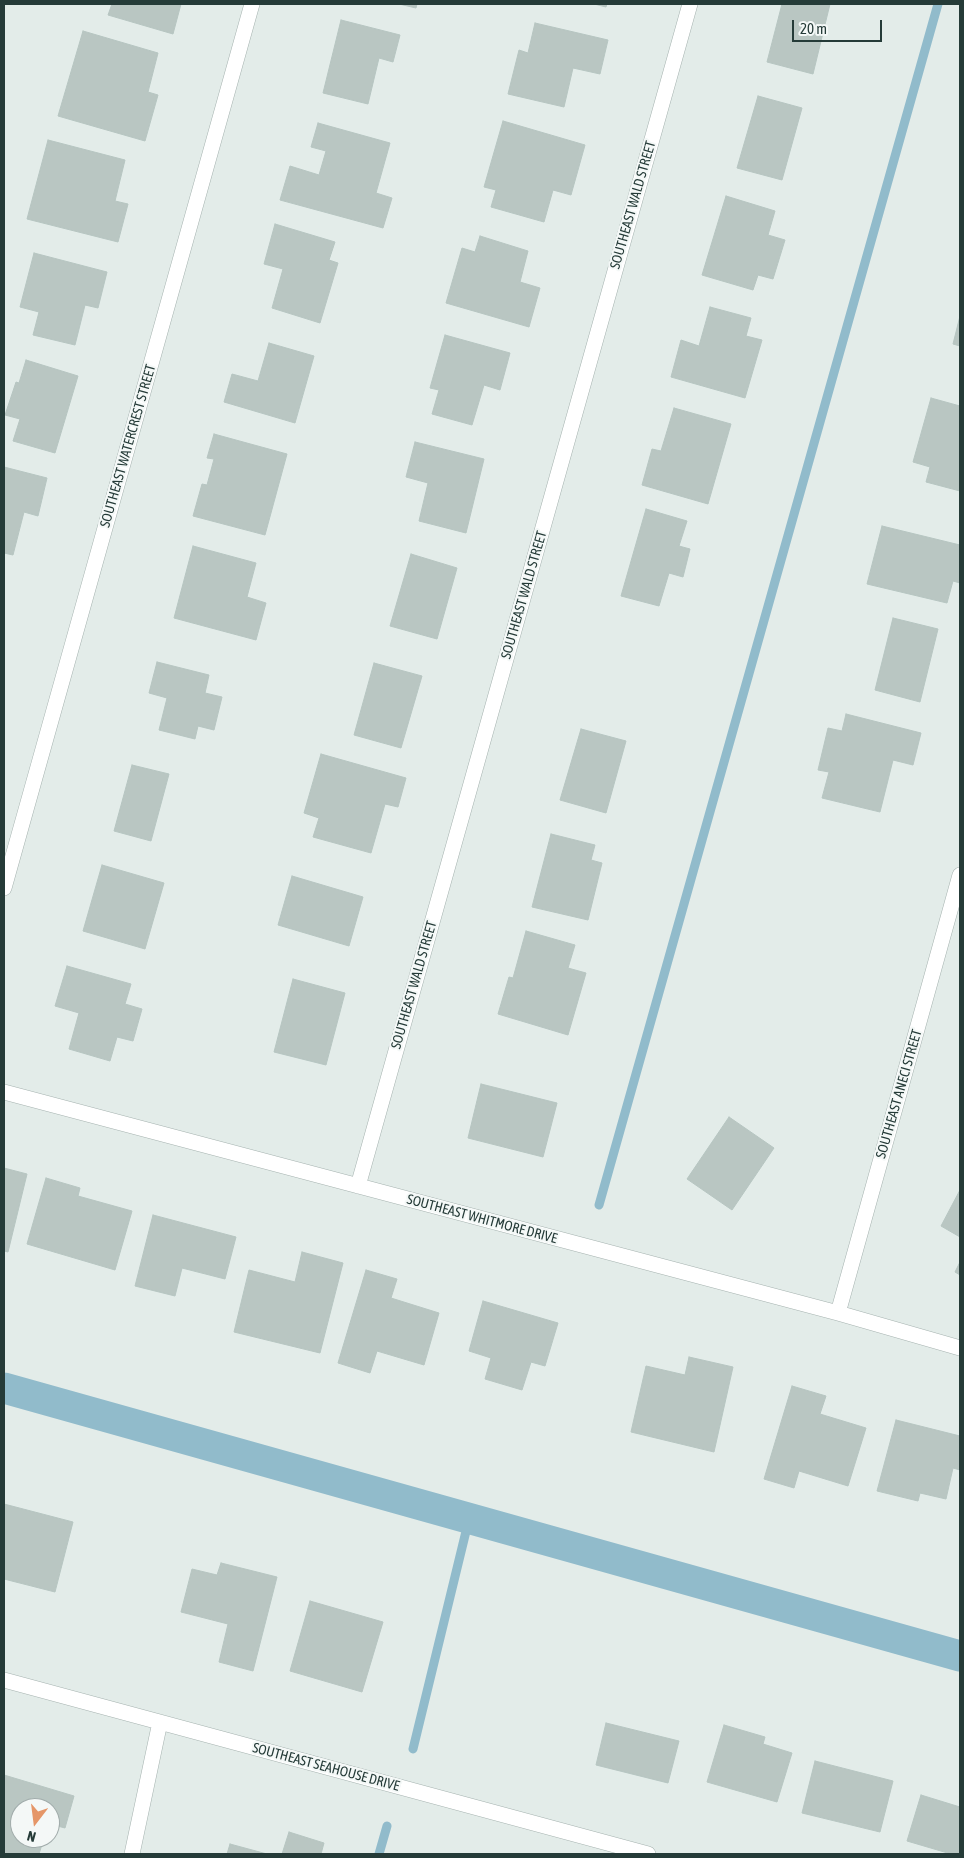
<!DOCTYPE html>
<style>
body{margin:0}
#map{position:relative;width:964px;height:1858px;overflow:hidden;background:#e3ece9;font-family:"Asap Condensed",sans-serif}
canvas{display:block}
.frame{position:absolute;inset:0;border:5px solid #253b38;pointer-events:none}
.north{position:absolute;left:10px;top:1798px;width:50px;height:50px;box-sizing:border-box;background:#f4f8f7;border:1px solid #a1acab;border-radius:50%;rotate:195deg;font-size:14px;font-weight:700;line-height:20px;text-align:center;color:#253b38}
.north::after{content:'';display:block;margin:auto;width:18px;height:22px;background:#e59668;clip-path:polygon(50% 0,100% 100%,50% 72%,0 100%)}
.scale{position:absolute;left:792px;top:20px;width:90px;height:22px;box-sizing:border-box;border:2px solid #253b38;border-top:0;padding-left:6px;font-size:15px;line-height:18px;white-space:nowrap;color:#253b38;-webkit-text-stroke:4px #f4f8f7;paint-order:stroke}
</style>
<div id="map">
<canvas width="964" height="1858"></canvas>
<div class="frame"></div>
<div class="north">N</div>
<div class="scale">20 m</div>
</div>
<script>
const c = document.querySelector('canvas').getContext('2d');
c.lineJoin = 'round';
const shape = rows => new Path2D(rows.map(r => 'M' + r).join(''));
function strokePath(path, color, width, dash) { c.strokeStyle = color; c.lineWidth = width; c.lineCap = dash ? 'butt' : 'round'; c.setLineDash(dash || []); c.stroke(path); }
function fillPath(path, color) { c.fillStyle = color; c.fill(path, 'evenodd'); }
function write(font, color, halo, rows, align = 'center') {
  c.font = font + ' "Asap Condensed",sans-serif'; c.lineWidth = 4; c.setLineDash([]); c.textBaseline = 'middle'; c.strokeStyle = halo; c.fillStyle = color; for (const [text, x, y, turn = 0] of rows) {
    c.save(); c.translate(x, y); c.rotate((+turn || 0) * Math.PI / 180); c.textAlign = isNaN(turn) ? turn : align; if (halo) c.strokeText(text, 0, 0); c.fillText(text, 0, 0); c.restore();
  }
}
strokePath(shape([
 [599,1205,938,4],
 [413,1749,469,1519],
 [379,1854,387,1826]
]), '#91bbcb', 9);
strokePath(shape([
 [4,1388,960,1656]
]), '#91bbcb', 31);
const building = shape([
 [112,4,181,4,173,34,108,15,112,4],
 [399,4,417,4,416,8,399,4],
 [594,4,607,4,606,7,594,4],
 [782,4,830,4,813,74,767,62,782,4],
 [341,20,400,35,393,62,379,58,368,104,323,93,341,20],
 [535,23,608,40,600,74,573,68,564,107,508,94,519,50,528,53,535,23],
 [83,31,158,53,148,92,158,95,145,141,58,116,83,31],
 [758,96,802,108,782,180,737,168,758,96],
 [503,121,585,145,571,195,553,190,544,222,491,207,496,190,484,187,503,121],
 [318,123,390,143,376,193,392,198,383,228,280,200,290,166,319,175,326,151,311,147,318,123],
 [48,140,125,160,115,201,128,204,118,242,27,219,48,140],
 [726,196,775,211,768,235,785,240,773,279,758,275,753,290,702,275,726,196],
 [275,224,335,242,329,260,338,263,320,323,272,308,283,269,264,264,275,224],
 [480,236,528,251,520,282,540,288,529,327,446,303,462,248,475,252,480,236],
 [34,253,107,272,98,308,85,305,75,345,33,335,39,312,20,307,34,253],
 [710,307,751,318,746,336,762,340,745,398,671,377,681,340,699,346,710,307],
 [960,316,960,346,953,344,960,316],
 [445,335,510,353,500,390,484,385,472,425,432,414,439,390,430,388,445,335],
 [269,343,314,356,295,423,224,402,232,374,258,381,269,343],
 [26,360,78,376,55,453,13,441,20,419,5,415,16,382,19,383,26,360],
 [931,398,960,406,960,491,926,482,930,467,913,462,931,398],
 [674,408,731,424,708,504,642,485,652,449,661,451,674,408],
 [214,434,287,454,265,535,193,516,202,484,207,485,214,459,207,458,214,434],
 [415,442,484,459,466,533,419,521,428,483,406,477,415,442],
 [4,467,47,478,38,516,24,512,13,555,4,553,4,467],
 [646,509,687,521,679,546,690,549,683,577,669,573,659,606,621,596,646,509],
 [882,526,960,545,960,583,953,581,947,603,867,584,882,526],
 [193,546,256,563,247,597,266,603,256,640,174,618,193,546],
 [411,554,457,568,437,639,390,626,411,554],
 [893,618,938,629,920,702,875,690,893,618],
 [157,662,209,675,205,693,222,697,214,730,198,726,195,739,159,730,167,698,149,693,157,662],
 [374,663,422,676,401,748,354,735,374,663],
 [846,714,921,733,913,765,893,760,880,812,822,798,829,772,818,770,828,728,842,731,846,714],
 [581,729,626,741,606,813,560,800,581,729],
 [321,754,406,778,398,807,385,804,371,853,313,837,319,818,304,813,321,754],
 [132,765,169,774,151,841,114,831,132,765],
 [551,834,595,845,591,860,602,863,588,920,532,907,551,834],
 [102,865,164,883,145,949,83,931,102,865],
 [292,876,363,897,349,946,278,925,292,876],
 [526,931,575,945,568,968,586,973,568,1035,498,1014,509,977,513,978,526,931],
 [67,966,131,984,125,1004,142,1009,133,1041,117,1037,110,1061,69,1049,79,1013,55,1006,67,966],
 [293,979,345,993,326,1065,274,1052,293,979],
 [481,1084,557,1103,543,1157,468,1138,481,1084],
 [729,1117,774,1148,732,1210,687,1179,729,1117],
 [4,1168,27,1174,8,1252,4,1251,4,1168],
 [46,1178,80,1188,78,1196,132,1211,115,1270,27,1244,46,1178],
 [960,1190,960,1237,941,1226,960,1190],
 [153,1215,236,1237,225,1279,182,1268,175,1296,135,1286,153,1215],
 [302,1252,343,1263,320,1353,234,1332,249,1270,295,1282,302,1252],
 [960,1262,960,1275,955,1272,960,1262],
 [366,1270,397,1279,391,1298,439,1313,424,1365,377,1351,370,1373,338,1363,366,1270],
 [483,1301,558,1323,545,1366,531,1362,522,1390,485,1379,491,1358,469,1351,483,1301],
 [689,1357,733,1367,714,1452,631,1432,646,1366,685,1375,689,1357],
 [792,1386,826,1396,820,1414,866,1428,848,1486,799,1471,794,1488,764,1479,792,1386],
 [896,1420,960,1436,960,1470,953,1468,946,1499,920,1493,918,1501,877,1491,896,1420],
 [4,1504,73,1522,55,1592,4,1579,4,1504],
 [221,1563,277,1577,253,1671,219,1662,228,1624,181,1612,192,1569,217,1575,221,1563],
 [310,1601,383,1622,362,1692,290,1671,310,1601],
 [606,1723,679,1741,668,1783,596,1765,606,1723],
 [724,1725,765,1737,763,1744,792,1753,777,1802,707,1782,724,1725],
 [815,1761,893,1781,880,1832,802,1813,815,1761],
 [4,1775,74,1796,65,1828,50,1824,50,1808,20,1808,20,1838,44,1838,39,1854,4,1854,4,1775],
 [921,1795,960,1807,960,1854,951,1854,907,1841,921,1795],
 [289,1832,324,1843,321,1854,282,1854,289,1832],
 [230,1844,267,1854,227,1854,230,1844]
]);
fillPath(building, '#b9c6c2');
strokePath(building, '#b6c5c1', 1);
const minor = shape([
 [4,888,252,4],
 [4,1092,838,1313,960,1348],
 [358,1186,690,4],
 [838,1313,960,875],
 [4,1680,648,1854],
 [132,1854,160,1722]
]);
strokePath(minor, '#a6b3b0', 16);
strokePath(minor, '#fff', 15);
write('14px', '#253b38', '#f4f8f7', [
 ["SOUTHEAST WALD STREET",633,205,-74],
 ["SOUTHEAST WATERCREST STREET",128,446,-74],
 ["SOUTHEAST WALD STREET",524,595,-74],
 ["SOUTHEAST WALD STREET",414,985,-74],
 ["SOUTHEAST ANECI STREET",899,1094,-74],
 ["SOUTHEAST WHITMORE DRIVE",482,1219,15],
 ["SOUTHEAST SEAHOUSE DRIVE",326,1767,15]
]);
</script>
